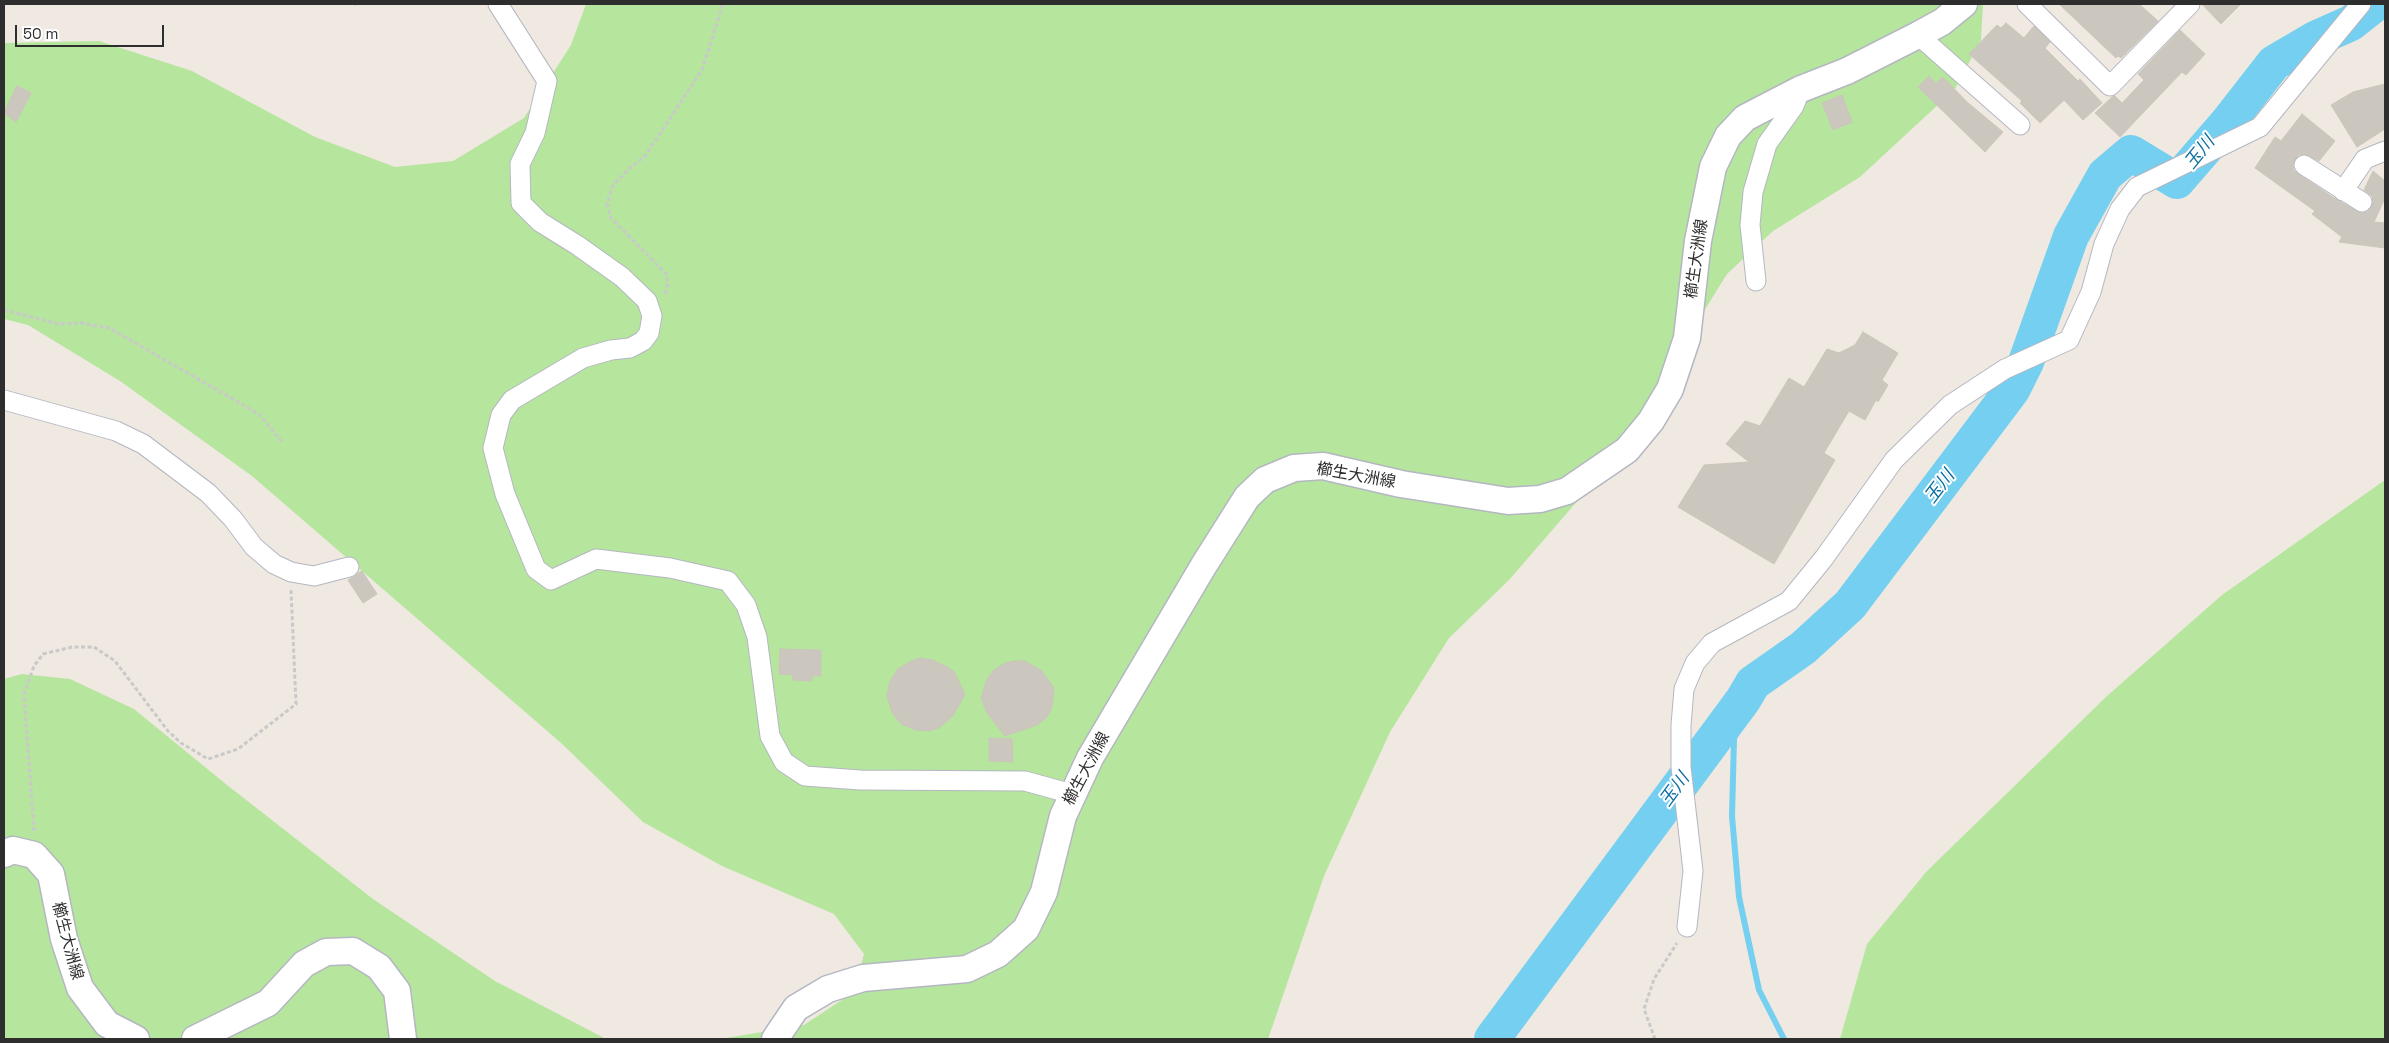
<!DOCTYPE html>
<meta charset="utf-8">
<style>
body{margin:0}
#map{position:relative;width:2389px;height:1043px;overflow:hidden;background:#efe9e1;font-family:"Space Grotesk",sans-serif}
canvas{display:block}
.frame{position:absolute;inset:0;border:5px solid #2e2e2e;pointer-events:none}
.scale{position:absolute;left:15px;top:25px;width:149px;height:22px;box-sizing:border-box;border:2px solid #2e2e2e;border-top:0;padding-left:6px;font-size:15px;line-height:18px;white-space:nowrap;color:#2e2e2e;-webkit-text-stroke:4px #fff;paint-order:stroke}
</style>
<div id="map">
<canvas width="2389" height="1043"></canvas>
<div class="frame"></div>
<div class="scale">50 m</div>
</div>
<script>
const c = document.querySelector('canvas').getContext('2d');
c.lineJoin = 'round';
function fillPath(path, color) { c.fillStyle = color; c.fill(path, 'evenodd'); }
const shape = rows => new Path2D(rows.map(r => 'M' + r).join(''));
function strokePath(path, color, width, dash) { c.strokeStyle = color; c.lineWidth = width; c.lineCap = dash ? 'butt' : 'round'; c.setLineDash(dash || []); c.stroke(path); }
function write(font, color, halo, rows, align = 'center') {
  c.font = font + ' "Space Grotesk","Noto Sans JP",sans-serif'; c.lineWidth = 4; c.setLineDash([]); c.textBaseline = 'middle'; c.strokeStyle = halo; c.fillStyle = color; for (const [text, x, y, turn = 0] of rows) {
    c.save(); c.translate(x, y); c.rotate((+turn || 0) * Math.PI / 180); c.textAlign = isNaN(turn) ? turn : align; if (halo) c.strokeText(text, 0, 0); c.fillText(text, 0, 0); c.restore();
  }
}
fillPath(shape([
 [586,4,1983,4,1981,40,1955,89,1860,177,1773,231,1727,274,1645,406,1580,498,1509,580,1449,638,1390,732,1324,876,1268,1039,720,1039,804,1025,854,992,864,954,834,914,722,866,643,822,560,742,252,476,120,381,28,325,4,319,4,43,99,41,192,71,315,137,395,167,453,161,524,118,571,45],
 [2385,480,2385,1039,1840,1039,1867,944,1927,871,2107,696,2222,595],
 [22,674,70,679,134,709,227,785,373,899,495,981,606,1039,4,1039,4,679]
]), '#b6e59e');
strokePath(shape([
 [1743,700,1734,739,1732,816,1739,897,1759,990,1784,1039]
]), '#75cff0', 6);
strokePath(shape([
 [1492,1039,1743,700,1753,683,1803,648,1850,605,2012,390,2026,362,2071,236,2105,175,2131,153,2177,181,2228,122,2274,63,2315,39,2351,23,2375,4]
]), '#75cff0', 36);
const building = shape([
 [2059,4,2139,4,2158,21,2121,58,2118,56,2116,58,2059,4],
 [2202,4,2241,4,2221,24,2202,4],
 [2006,23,2024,38,2034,26,2050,42,2045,48,2078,81,2080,79,2102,103,2083,120,2064,100,2040,123,2020,103,2022,101,1969,54,1997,25,2001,28,2006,23],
 [2180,30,2205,54,2186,75,2182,72,2120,137,2095,113,2112,97,2115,96,2122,103,2144,80,2138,74,2180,30],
 [1929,76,1936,83,1943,77,1967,102,2003,132,1985,152,1918,87,1929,76],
 [2385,84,2385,129,2357,147,2331,105,2353,92,2385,84],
 [17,86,31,93,16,122,4,113,17,86],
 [1842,95,1852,122,1833,130,1822,103,1842,95],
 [2302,114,2335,141,2319,161,2305,154,2298,155,2293,164,2294,171,2337,200,2361,213,2368,212,2373,203,2372,196,2364,190,2373,171,2385,181,2385,198,2374,222,2385,223,2385,248,2339,242,2342,237,2312,214,2315,211,2255,168,2275,137,2281,141,2302,114],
 [1863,332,1898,353,1882,380,1888,385,1878,402,1876,400,1865,420,1849,411,1824,453,1835,460,1774,564,1678,507,1704,465,1749,462,1726,444,1745,421,1760,426,1789,378,1804,387,1827,349,1839,353,1855,345,1863,332],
 [362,571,377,594,363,603,348,580,362,571],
 [780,649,821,650,821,676,812,676,812,681,793,680,793,675,779,674,780,649],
 [920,658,933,660,949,668,954,672,965,694,953,716,939,728,929,731,916,730,901,724,892,712,887,696,890,681,898,669,911,661,920,658],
 [1015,661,1025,661,1042,671,1054,688,1053,700,1051,710,1046,718,1037,725,1005,736,987,713,981,698,987,679,994,670,1005,663,1015,661],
 [989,738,1012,739,1013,762,989,761,989,738]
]);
fillPath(building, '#cbc7bf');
strokePath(building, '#cbc5ba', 1);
const minor = shape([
 [498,4,547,81,535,133,520,164,521,203,540,222,577,245,622,277,647,301,652,316,649,333,643,341,630,348,611,350,583,358,512,400,501,415,493,448,505,494,536,569,551,580,596,559,670,568,728,581,746,605,757,637,770,736,784,762,805,776,860,780,1025,781,1072,794],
 [2027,4,2110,86,2190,4],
 [1918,35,2020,125],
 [2304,165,2362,202],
 [2343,191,2365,159,2385,151],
 [1756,281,1750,225,1753,192,1767,144,1794,106,1801,89],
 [4,400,116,431,143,444,208,493,233,519,254,547,274,564,291,572,314,576,349,567],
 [1687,927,1693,871,1681,767,1681,725,1684,689,1695,663,1712,643,1789,601,1824,558,1894,460,1950,405,2005,369,2069,340,2091,292,2104,244,2120,209,2137,187,2260,127,2361,4]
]);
const secondary = shape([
 [4,854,13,850,34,855,51,874,64,939,80,988,107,1024,136,1039],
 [195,1039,268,1003,304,964,326,952,353,951,379,967,397,991,403,1039],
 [775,1039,796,1008,828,989,863,978,967,969,998,954,1026,929,1044,892,1063,816,1090,758,1204,565,1247,497,1265,480,1294,468,1323,466,1401,484,1508,501,1540,499,1567,491,1627,450,1651,421,1670,389,1687,338,1698,241,1713,167,1728,136,1745,118,1801,89,1847,71,1918,35,1942,22,1964,4]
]);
strokePath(minor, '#b4b7c1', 21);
strokePath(secondary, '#b4b7c1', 29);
strokePath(shape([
 [354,4,356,4],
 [665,294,668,284,666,274,611,218,607,204,613,185,630,168,645,156,702,70,723,4],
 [4,310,59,324,81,323,109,328,259,414,283,443],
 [34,831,24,694,34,666,43,654,72,647,94,647,115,661,168,731,181,743,208,759,238,749,296,704,291,590],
 [1655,1039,1644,1009,1654,979,1677,943]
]), '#c9c9c9', 3, [4, 2.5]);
strokePath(minor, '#fff', 19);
strokePath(secondary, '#fff', 26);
write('16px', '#2e2e2e', '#fff', [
 ["櫛生大洲線",1697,259,-82],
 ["櫛生大洲線",1356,476,10],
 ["櫛生大洲線",1087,769,-62],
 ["櫛生大洲線",67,941,75]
]);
write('italic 18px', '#0d6fa3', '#fff', [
 ["玉川",2200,153,-51],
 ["玉川",1940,487,-53],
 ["玉川",1675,790,-54]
]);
</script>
